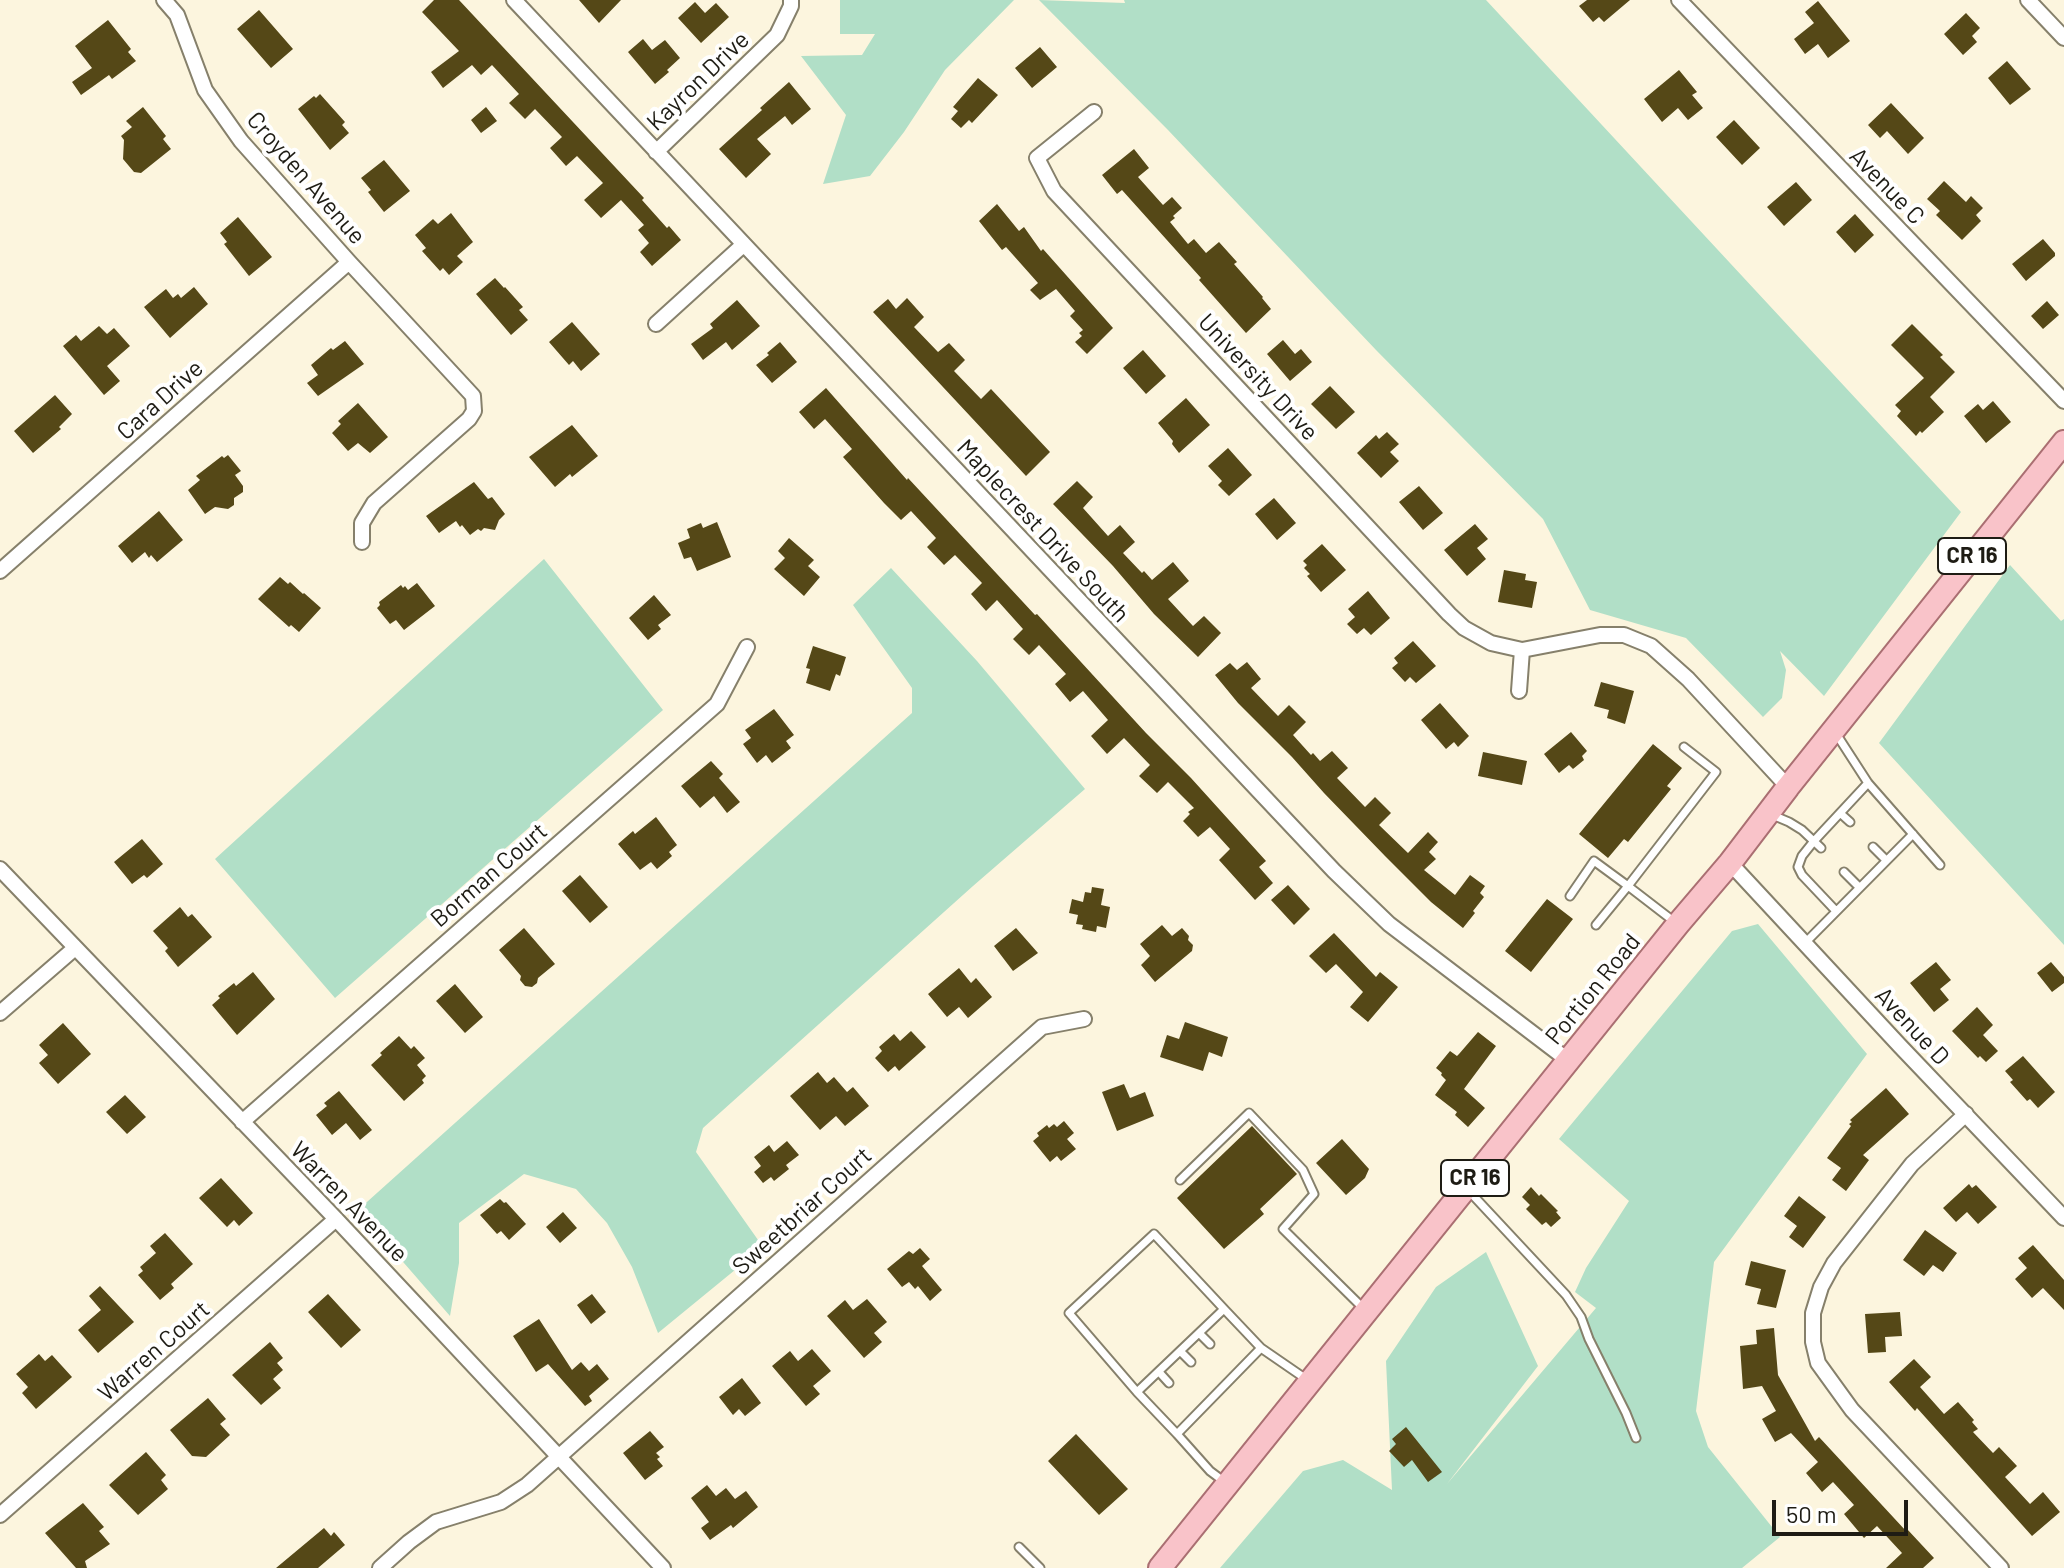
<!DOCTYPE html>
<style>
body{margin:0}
#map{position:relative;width:2064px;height:1568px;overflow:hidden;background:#fcf5de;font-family:Barlow,sans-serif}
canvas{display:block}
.scale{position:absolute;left:1772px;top:1500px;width:136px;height:36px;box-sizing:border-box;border:4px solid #1e1c14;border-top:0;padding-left:10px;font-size:24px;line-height:28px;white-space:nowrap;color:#1e1c14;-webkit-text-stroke:6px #fff;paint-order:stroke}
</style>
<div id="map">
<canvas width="2064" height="1568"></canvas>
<div class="scale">50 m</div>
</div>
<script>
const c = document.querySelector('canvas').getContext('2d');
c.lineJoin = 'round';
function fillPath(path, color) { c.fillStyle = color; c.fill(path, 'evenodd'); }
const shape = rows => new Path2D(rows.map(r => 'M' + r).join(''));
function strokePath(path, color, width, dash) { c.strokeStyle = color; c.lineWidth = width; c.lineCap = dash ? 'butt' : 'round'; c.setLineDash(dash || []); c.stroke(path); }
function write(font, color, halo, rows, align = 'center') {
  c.font = font + ' Barlow,sans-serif'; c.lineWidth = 8; c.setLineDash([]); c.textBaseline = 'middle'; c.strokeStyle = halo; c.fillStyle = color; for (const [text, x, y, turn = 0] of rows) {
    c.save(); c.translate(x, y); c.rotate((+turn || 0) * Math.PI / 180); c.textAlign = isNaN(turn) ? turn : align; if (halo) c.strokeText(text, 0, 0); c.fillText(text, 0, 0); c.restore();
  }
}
fillPath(shape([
 [840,0,1014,0,945,70,904,132,870,176,823,184,846,115,801,56,862,55,875,34,840,34],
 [1039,0,1125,3,1124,0,1486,0,1961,512,1824,696,1780,651,1786,670,1782,698,1763,717,1686,638,1590,610,1543,519,1376,350,1168,130],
 [544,559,663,710,335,998,215,859],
 [2010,565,2061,621,2064,619,2064,945,1879,743],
 [891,568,977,661,1085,789,973,886,703,1128,696,1152,763,1247,658,1333,632,1267,607,1223,576,1189,524,1174,459,1223,459,1263,450,1316,358,1210,912,713,912,688,853,605],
 [1758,924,1867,1054,1714,1262,1696,1411,1708,1447,1780,1537,1742,1568,1220,1568,1303,1471,1343,1460,1392,1490,1386,1361,1436,1287,1486,1252,1538,1366,1447,1484,1596,1308,1575,1292,1586,1268,1629,1201,1559,1139,1732,931]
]), '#b1dfc7');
fillPath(shape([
 [434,0,459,0,644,198,642,200,667,228,669,226,681,240,652,266,640,252,649,243,638,230,644,225,621,200,601,218,584,200,603,183,577,156,566,166,550,148,562,137,535,109,525,119,509,103,519,94,492,65,481,75,472,65,443,88,431,72,459,51,422,12],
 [579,0,621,0,599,23],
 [1587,0,1630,0,1604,22,1599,17,1593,22,1579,6],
 [1818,1,1850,41,1828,58,1818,44,1805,54,1794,39,1814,23,1805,12],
 [695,2,705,13,716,3,729,17,701,43,678,18],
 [259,10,293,49,271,68,237,29],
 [1966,13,1980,28,1972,36,1977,42,1963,55,1944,34],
 [108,20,131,49,128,52,136,61,112,79,109,75,81,95,72,82,92,68,75,46],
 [643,39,652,50,665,40,680,58,667,70,669,72,655,84,628,52],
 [1040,47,1057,67,1032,88,1015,68],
 [2007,61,2031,89,2010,105,1988,78],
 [1679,70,1697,92,1692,95,1703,108,1688,120,1678,108,1662,122,1644,99],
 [978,78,998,95,972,123,969,120,961,128,951,119,958,111,953,107],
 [789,82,811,109,792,125,785,116,757,139,771,154,746,178,719,149,762,110,760,108],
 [320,94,345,122,342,125,349,133,330,150,298,109,314,96,316,98],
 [1891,103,1924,138,1908,154,1887,131,1880,138,1868,125],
 [143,107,166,136,163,139,171,149,141,173,134,172,123,159,124,140,121,136,132,127,126,121],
 [486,107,497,121,481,133,471,120],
 [1734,120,1760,148,1742,165,1716,137],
 [1134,149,1149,168,1138,177,1163,205,1172,197,1182,208,1173,216,1175,218,1170,222,1188,244,1194,239,1206,253,1219,242,1237,262,1234,264,1263,297,1262,298,1271,309,1246,333,1199,280,1201,278,1122,190,1117,194,1102,175],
 [384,160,410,191,384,212,368,192,371,190,361,178],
 [1944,181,1966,202,1971,196,1983,208,1976,215,1981,221,1962,240,1936,215,1940,211,1927,199],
 [1796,182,1812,200,1784,226,1767,207],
 [997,204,1019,231,1024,227,1041,251,1043,249,1113,328,1087,354,1075,342,1082,336,1079,333,1083,330,1070,316,1075,311,1056,289,1040,300,1030,290,1038,283,1006,247,1002,250,979,221],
 [451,213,473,242,457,256,463,262,449,275,443,268,440,271,422,251,426,248,415,235,433,219,438,224],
 [1855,214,1874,235,1855,253,1836,232],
 [238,217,272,257,249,276,224,244,227,242,220,233],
 [2043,239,2055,253,2055,256,2026,281,2012,264],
 [495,278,504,288,505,287,523,307,519,310,528,320,511,335,476,294],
 [194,287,208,304,170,338,144,307,166,289,173,298,178,294,181,298],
 [907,298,924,317,914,327,938,352,949,343,965,360,954,371,981,399,991,389,1050,452,1026,476,873,312,888,299,896,309],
 [737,300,760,326,732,350,726,342,703,360,691,344,713,328,710,324],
 [2047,301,2059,315,2043,329,2031,316],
 [572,322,600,354,581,371,573,361,569,365,549,342],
 [1912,324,1943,355,1940,357,1955,372,1930,397,1944,412,1922,433,1920,431,1916,436,1897,416,1901,411,1895,405,1924,378,1891,345],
 [99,326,107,334,114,328,130,346,107,366,120,381,104,395,63,346,76,335,81,341],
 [1283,340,1295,354,1301,349,1312,362,1290,381,1267,354],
 [345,341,364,364,318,396,307,383,318,375,311,365,331,348,333,350],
 [780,342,797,362,772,383,756,365,769,355,767,353],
 [1143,350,1166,376,1146,394,1123,368],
 [1330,386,1355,412,1336,429,1311,404],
 [826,388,907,480,908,478,1035,615,1037,614,1146,733,1191,778,1266,861,1259,867,1273,883,1255,900,1219,860,1230,849,1210,827,1198,837,1183,821,1190,814,1188,812,1194,808,1168,782,1157,793,1139,776,1150,765,1124,738,1107,754,1091,736,1108,720,1083,691,1070,702,1055,684,1066,674,1039,645,1029,655,1013,639,1023,629,997,600,986,611,971,594,982,583,955,555,944,565,927,547,936,538,911,511,901,520,884,503,843,457,852,449,825,419,814,429,799,412],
 [55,395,72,414,59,427,61,429,33,453,14,431],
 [1186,398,1210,425,1179,453,1172,444,1173,441,1158,423],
 [1993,401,2011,422,1986,443,1964,416,1978,404,1983,410],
 [358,403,388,437,370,453,358,443,348,451,332,433,341,424,338,421],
 [572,425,598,456,572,477,570,474,555,487,529,457],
 [1387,432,1399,444,1390,452,1399,461,1381,478,1357,453,1376,435,1379,439],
 [1228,448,1252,475,1229,496,1218,485,1222,481,1208,466],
 [228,455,241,471,235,475,243,486,243,492,234,498,234,505,228,509,215,507,205,514,188,490,200,480,196,476,222,456,224,458],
 [1077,481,1093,497,1083,508,1108,536,1120,525,1135,542,1123,553,1142,573,1144,571,1152,580,1173,562,1189,581,1168,599,1193,626,1204,616,1221,633,1198,657,1154,614,1113,566,1053,504],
 [474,482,488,499,492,497,505,514,499,520,495,530,484,528,481,531,478,529,470,535,462,525,460,527,456,521,439,533,426,516],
 [1419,486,1443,513,1423,530,1399,502],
 [1274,498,1296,523,1277,540,1255,514],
 [159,511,183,540,157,562,151,555,149,558,145,552,132,563,118,546],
 [717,522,731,557,697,571,691,557,684,559,678,543,690,538,687,529,701,523,703,528],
 [1475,524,1488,539,1477,548,1486,559,1467,576,1444,550],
 [789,538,814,560,808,566,820,577,804,596,774,569,785,558,778,551],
 [1322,544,1346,570,1321,592,1307,576,1310,574,1304,568,1307,565,1303,561],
 [1504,570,1526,574,1525,580,1537,582,1532,608,1498,602],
 [280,577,288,584,290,582,303,594,304,593,321,608,299,632,291,625,289,627,258,599],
 [417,583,435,606,404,630,396,620,390,624,377,608,380,605,379,602,401,585,403,588,405,586,408,590],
 [1368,591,1390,618,1371,635,1364,628,1357,634,1347,624,1355,617,1348,609],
 [654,595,671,615,658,625,661,629,648,640,629,618],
 [1413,641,1436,666,1416,683,1410,677,1405,682,1392,668,1398,663,1394,658],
 [813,646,846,657,840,676,836,674,830,691,806,683,810,669,806,668],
 [1247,662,1261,679,1251,688,1278,716,1289,705,1306,722,1293,735,1311,755,1313,753,1320,761,1332,751,1348,768,1337,778,1365,807,1375,797,1391,813,1379,825,1408,853,1428,832,1438,842,1429,852,1436,859,1424,870,1455,895,1470,875,1485,886,1480,893,1484,897,1473,911,1475,913,1463,928,1431,902,1385,856,1324,793,1292,757,1238,703,1215,675,1230,663,1237,670],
 [1601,682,1634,691,1625,724,1607,718,1609,710,1594,706],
 [1440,703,1469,736,1458,747,1454,742,1446,749,1421,720],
 [774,709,794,735,786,741,791,748,772,763,766,755,757,763,743,744,751,738,745,730],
 [1571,732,1587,751,1582,756,1584,760,1573,769,1569,765,1559,773,1544,754],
 [1653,744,1682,768,1667,786,1671,789,1628,842,1624,839,1608,858,1579,834],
 [1483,752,1527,761,1522,785,1478,776],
 [711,761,723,774,719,778,740,802,727,813,714,796,700,808,681,786],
 [656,817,677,845,669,852,672,856,657,869,651,862,640,870,618,844,633,831,635,834],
 [142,839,163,864,147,878,144,875,132,884,114,862],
 [580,875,608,907,590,923,562,891],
 [1288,885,1310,909,1294,925,1271,900],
 [1092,887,1104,889,1101,905,1110,907,1106,928,1097,926,1096,932,1082,929,1083,925,1076,924,1078,915,1069,913,1072,899,1083,902,1085,892,1091,893],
 [1547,899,1573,919,1531,972,1505,951],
 [180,907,188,917,192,914,212,937,178,967,165,951,168,948,153,931],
 [1162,925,1172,936,1182,928,1189,936,1188,940,1193,945,1192,951,1155,982,1141,965,1150,956,1140,944],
 [524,928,555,964,538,978,537,983,532,987,525,986,520,980,521,976,499,950],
 [1016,928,1038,953,1013,971,994,946],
 [1334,933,1376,977,1380,972,1398,987,1368,1022,1350,1007,1363,992,1336,964,1326,973,1309,956],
 [1936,962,1951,980,1940,989,1949,1000,1934,1012,1910,983],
 [2051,962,2064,977,2064,983,2052,992,2037,973],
 [959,968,971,983,976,978,992,997,968,1018,959,1007,947,1017,928,994],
 [253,972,275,999,237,1035,212,1005,220,998,218,996,234,983,236,986],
 [455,984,483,1017,465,1033,436,1001],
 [1977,1007,1993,1025,1983,1035,1998,1051,1986,1062,1980,1056,1978,1058,1952,1031],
 [1185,1022,1228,1037,1222,1057,1209,1052,1203,1071,1160,1057,1167,1035,1179,1039],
 [63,1023,91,1054,58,1084,39,1063,48,1055,39,1045],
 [911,1031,926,1047,899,1071,895,1066,888,1072,875,1058,882,1051,879,1047,894,1034,900,1041],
 [1478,1032,1496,1046,1464,1089,1485,1108,1468,1127,1455,1115,1457,1112,1435,1095,1446,1080,1441,1075,1442,1073,1436,1068,1450,1051,1457,1056,1459,1054],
 [399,1036,411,1049,414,1046,425,1058,417,1065,426,1076,422,1080,424,1083,404,1101,371,1065,382,1055,380,1053],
 [2023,1056,2055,1092,2038,1108,2030,1099,2027,1101,2010,1082,2013,1080,2005,1071],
 [818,1072,827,1083,834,1077,847,1092,853,1087,869,1106,845,1126,836,1116,820,1130,790,1096],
 [1124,1084,1130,1098,1145,1092,1154,1116,1117,1131,1102,1092],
 [1886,1088,1909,1114,1863,1155,1869,1160,1846,1191,1832,1180,1841,1168,1827,1158,1851,1126,1849,1124,1852,1122,1850,1120],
 [339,1091,372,1130,360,1140,346,1123,332,1135,316,1115,327,1106,324,1103],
 [125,1095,146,1117,127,1134,106,1112],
 [1064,1121,1074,1133,1067,1139,1076,1149,1061,1161,1057,1156,1050,1162,1033,1141,1039,1136,1037,1133,1047,1125,1049,1128,1054,1124,1057,1127],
 [1252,1126,1297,1174,1260,1209,1264,1214,1224,1249,1177,1198],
 [1342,1139,1369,1169,1365,1178,1346,1195,1316,1163],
 [787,1141,799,1155,786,1165,789,1169,774,1181,771,1177,763,1183,754,1172,761,1166,754,1157,769,1145,774,1152],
 [221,1178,253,1213,239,1226,234,1220,227,1227,199,1198],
 [1969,1184,1972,1188,1976,1185,1997,1207,1978,1224,1967,1212,1956,1222,1943,1208],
 [1531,1187,1539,1196,1541,1194,1558,1211,1556,1212,1561,1218,1551,1227,1546,1222,1542,1225,1526,1209,1530,1205,1522,1197],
 [1799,1196,1826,1217,1803,1248,1789,1237,1797,1226,1784,1216],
 [500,1199,504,1203,506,1202,526,1224,509,1240,501,1231,497,1234,480,1215],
 [563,1212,577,1228,560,1243,546,1227],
 [1925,1230,1957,1253,1943,1272,1933,1265,1924,1276,1903,1260],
 [165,1233,193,1264,171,1284,174,1288,160,1300,138,1275,143,1271,140,1267,156,1253,150,1246],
 [2033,1245,2064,1280,2064,1310,2043,1288,2032,1298,2015,1279,2027,1268,2018,1258],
 [920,1248,930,1259,922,1266,942,1290,930,1301,918,1286,915,1289,909,1282,902,1287,887,1269,909,1251,913,1254],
 [1751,1261,1786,1270,1776,1308,1757,1304,1761,1289,1745,1285],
 [100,1286,134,1322,98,1353,78,1330,101,1310,89,1296],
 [328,1294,361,1330,341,1348,308,1312],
 [592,1294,606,1312,591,1324,577,1305],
 [867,1299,887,1322,874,1333,882,1342,864,1358,827,1316,845,1300,853,1310],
 [1900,1312,1902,1336,1885,1337,1886,1352,1868,1353,1865,1314],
 [539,1319,572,1370,581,1362,589,1371,597,1364,609,1379,589,1396,592,1401,585,1406,548,1364,536,1372,513,1336],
 [1774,1328,1778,1375,1815,1441,1819,1437,1906,1531,1907,1529,1934,1558,1923,1568,1886,1568,1902,1553,1877,1526,1864,1538,1844,1514,1854,1505,1833,1482,1822,1492,1806,1473,1818,1462,1791,1433,1775,1442,1762,1419,1776,1411,1762,1386,1743,1389,1740,1346,1757,1344,1756,1330],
 [270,1342,283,1358,277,1363,283,1370,273,1379,281,1388,261,1405,232,1375],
 [812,1349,831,1371,813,1386,820,1394,806,1406,772,1366,790,1351,798,1361],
 [39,1354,45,1361,52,1355,72,1377,36,1409,22,1393,28,1387,16,1374],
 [1914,1359,1931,1377,1920,1387,1944,1414,1958,1402,1974,1420,1972,1422,1978,1429,1973,1432,1993,1453,1999,1447,2017,1466,2005,1477,2030,1504,2043,1492,2060,1512,2032,1536,1917,1408,1915,1411,1889,1382],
 [742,1378,761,1403,745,1416,739,1409,733,1415,719,1397],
 [208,1398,226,1419,220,1424,230,1435,206,1457,192,1456,170,1430],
 [1406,1427,1442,1472,1428,1482,1412,1460,1404,1467,1389,1451,1396,1444,1392,1439],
 [650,1431,664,1447,656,1453,660,1457,657,1459,663,1466,645,1480,623,1453],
 [1076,1434,1128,1489,1099,1515,1048,1461],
 [146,1452,166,1475,161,1480,168,1489,138,1515,109,1485],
 [707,1485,716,1496,726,1488,735,1499,746,1491,758,1507,733,1528,731,1525,710,1540,701,1528,709,1522,691,1498],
 [83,1503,104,1527,99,1531,110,1544,85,1561,87,1568,76,1568,45,1533],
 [324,1528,331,1536,334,1532,345,1545,318,1568,276,1568]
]), '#554817');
const lane = shape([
 [1835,732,1868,783,1940,865],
 [1840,813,1850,822],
 [1770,814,1789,822,1802,830,1821,848],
 [1873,847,1886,860],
 [1844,872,1859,887],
 [1570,896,1594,861,1628,886,1596,925],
 [1836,911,1802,875,1798,867,1802,856,1814,841,1868,783],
 [1676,923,1628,886,1716,772,1684,747],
 [1805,943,1913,834],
 [1180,1180,1249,1113,1303,1170,1314,1194,1283,1229,1365,1310],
 [1468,1190,1566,1295,1581,1317,1589,1339,1626,1413,1636,1438],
 [1199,1333,1210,1344],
 [1180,1351,1191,1362],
 [1159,1372,1169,1383],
 [1137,1392,1069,1313,1154,1234,1224,1309],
 [1177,1434,1137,1392,1224,1309,1261,1348],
 [1226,1483,1210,1471,1177,1434,1261,1348,1306,1379],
 [1019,1547,1040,1568]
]);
const street = shape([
 [164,0,177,15,205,90,241,141,349,262,473,396,474,411,469,419,374,503,362,523,362,542],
 [514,0,1334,871,1389,924,1569,1061],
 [1679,0,2064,401],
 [2028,0,2064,38],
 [1094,112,1037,158,1054,191,1449,614,1464,628,1491,643,1522,650,1600,635,1624,635,1651,646,1688,679,1788,787],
 [656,152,777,35,791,6,791,0],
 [656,324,743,245],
 [0,571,349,262],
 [1519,691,1522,650],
 [1730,863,1900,1046,2064,1218],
 [0,869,336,1219,663,1568],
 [0,1013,75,948],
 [1966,1114,1912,1164,1834,1263,1821,1287,1813,1313,1813,1342,1818,1363,1852,1410,2001,1568],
 [242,1122,717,704,747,647],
 [0,1515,336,1219],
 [380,1568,409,1542,436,1522,501,1502,527,1485,1042,1027,1084,1019]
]);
const primary = shape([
 [1160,1568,1678,924,1730,863,1788,787,2064,442]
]);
strokePath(lane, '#86806b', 11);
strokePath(street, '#86806b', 18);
strokePath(primary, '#aa6f72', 26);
strokePath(lane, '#fff', 7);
strokePath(street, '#fff', 14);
strokePath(primary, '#f9c3c9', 22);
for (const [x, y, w] of [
 [1972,556,68],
 [1475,1178,68]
]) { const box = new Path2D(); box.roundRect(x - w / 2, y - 18, w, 36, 6); c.fillStyle = '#fff'; c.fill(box); strokePath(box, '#1e1c14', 2); }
write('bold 22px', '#1e1c14', null, [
 ["CR 16",1972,556],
 ["CR 16",1475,1178]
]);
write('24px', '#1e1c14', '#fff', [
 ["Kayron Drive",698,81,-44],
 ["Croyden Avenue",306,178,49],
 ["Avenue C",1887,186,46],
 ["University Drive",1258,377,47],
 ["Cara Drive",160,400,-42],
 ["Maplecrest Drive South",1043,531,47],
 ["Borman Court",489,875,-41],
 ["Portion Road",1593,989,-51],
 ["Avenue D",1912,1026,47],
 ["Warren Avenue",349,1202,46],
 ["Sweetbriar Court",802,1211,-42],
 ["Warren Court",154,1351,-41]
]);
</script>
